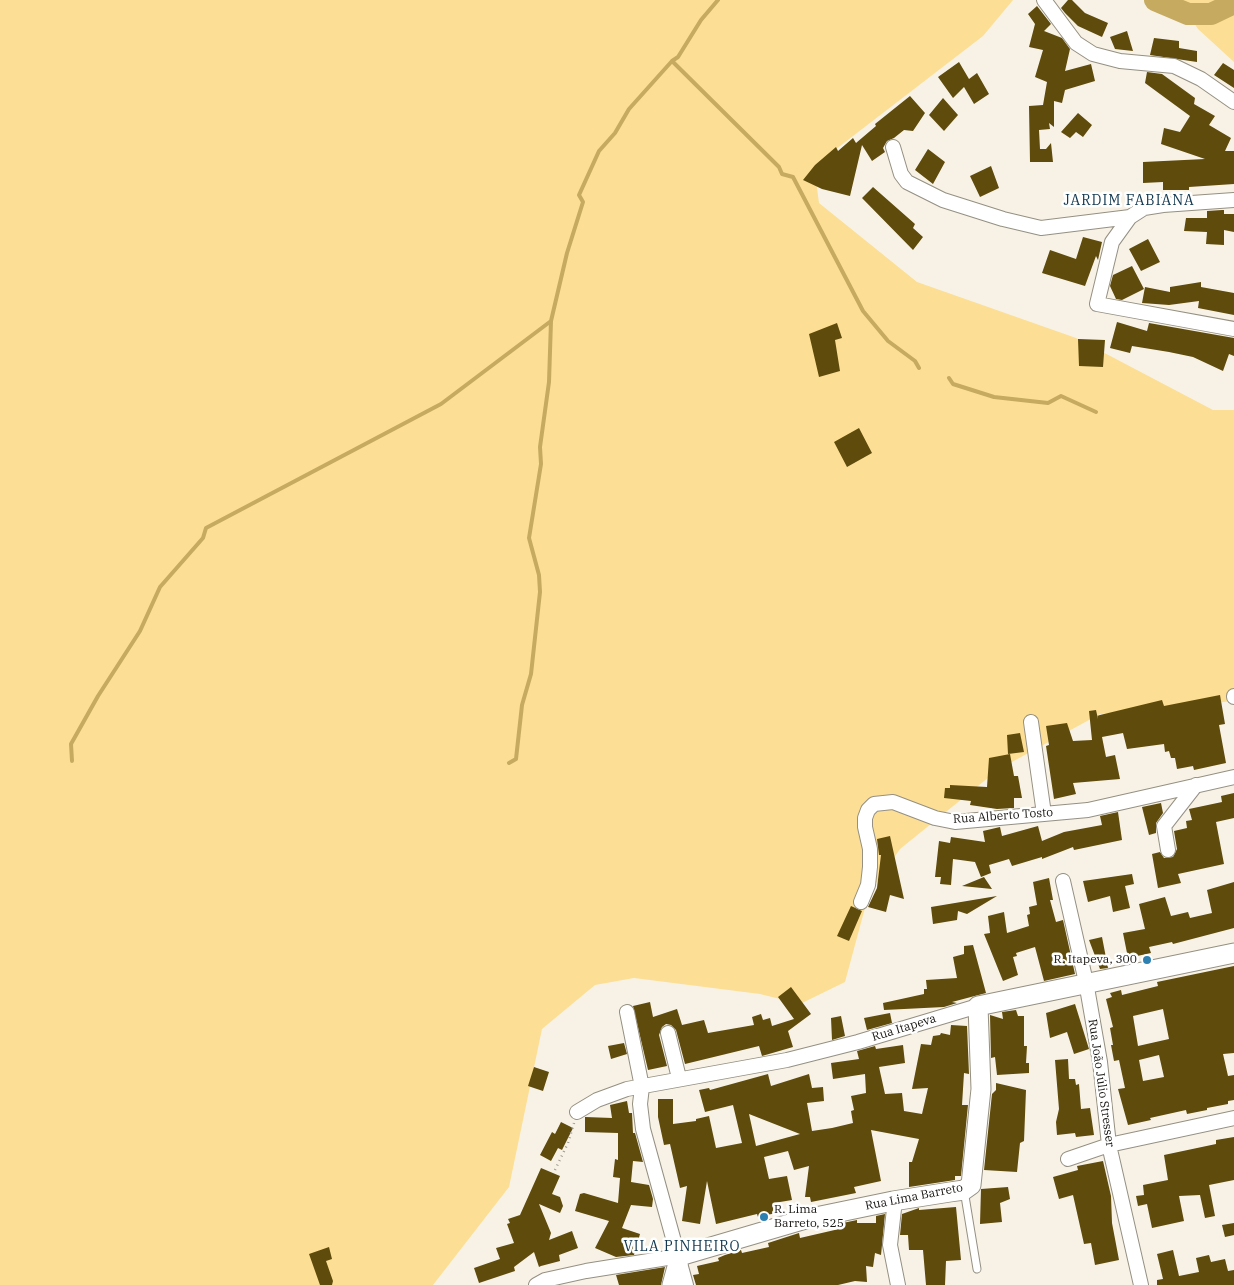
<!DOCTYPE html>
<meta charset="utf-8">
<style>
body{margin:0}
canvas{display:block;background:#f7f2e5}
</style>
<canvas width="1234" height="1285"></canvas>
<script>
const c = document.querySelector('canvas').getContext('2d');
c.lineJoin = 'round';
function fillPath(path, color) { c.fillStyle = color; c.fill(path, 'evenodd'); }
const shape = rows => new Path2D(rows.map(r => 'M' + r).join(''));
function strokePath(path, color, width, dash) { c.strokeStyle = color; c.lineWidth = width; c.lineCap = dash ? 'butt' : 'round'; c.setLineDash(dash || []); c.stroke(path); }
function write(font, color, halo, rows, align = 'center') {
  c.font = font + ' "IBM Plex Serif",serif'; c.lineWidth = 5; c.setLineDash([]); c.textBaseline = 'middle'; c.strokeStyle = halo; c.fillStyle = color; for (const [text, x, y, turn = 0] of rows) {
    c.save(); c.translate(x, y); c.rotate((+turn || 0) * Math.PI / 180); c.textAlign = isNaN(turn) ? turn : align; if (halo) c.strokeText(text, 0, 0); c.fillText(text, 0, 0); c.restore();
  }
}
fillPath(shape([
 [0,0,1013,0,983,36,814,166,819,203,917,282,1076,338,1213,410,1234,410,1234,701,1100,714,999,769,900,849,869,893,845,982,800,1004,760,994,634,978,595,985,542,1029,509,1187,433,1285,0,1285],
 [1179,0,1234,0,1234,62,1198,29]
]), '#fcdf95');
strokePath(shape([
 [672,61,779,167,782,174,793,177,863,311,888,341,915,361,919,368],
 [949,378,953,384,994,397,1048,403,1061,396,1096,412],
 [72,761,71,744,98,696,140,631,160,587,203,538,206,528,441,404,551,321],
 [509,763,516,759,522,705,531,674,540,592,539,575,529,538,541,464,540,447,549,382,551,321,567,253,583,202,579,195,599,151,615,133,629,109,672,61,678,57,701,20,718,0]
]), '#c6aa5f', 4);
strokePath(shape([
 [1155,0,1188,14,1211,14,1234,3]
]), '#c6aa5f', 22);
fillPath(shape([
 [1068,0,1072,0,1085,13,1108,23,1102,37,1078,26,1065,13,1061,8],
 [1037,6,1051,24,1044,31,1062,38,1070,49,1065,71,1091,64,1095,81,1065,90,1062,103,1054,101,1054,127,1049,123,1050,129,1039,130,1040,149,1046,149,1051,143,1053,162,1030,162,1029,106,1043,105,1047,82,1035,77,1043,50,1029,47,1035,24,1028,14],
 [1127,31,1133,51,1115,49,1110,37],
 [1154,38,1179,41,1179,48,1197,51,1197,62,1150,55],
 [959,62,969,79,977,73,989,94,974,104,964,87,953,98,938,77],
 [1223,63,1234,70,1234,88,1214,75],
 [1147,72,1162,74,1195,98,1194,104,1215,116,1209,125,1231,138,1225,151,1234,151,1234,184,1189,187,1189,190,1163,190,1163,182,1143,183,1143,162,1205,159,1161,144,1164,128,1180,132,1190,116,1145,83],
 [910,96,925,113,913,131,904,130,894,138,887,141,883,148,885,152,872,161,862,145,850,196,822,189,803,180,815,165,836,147,838,151,853,138,856,143,876,126,875,124],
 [943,98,958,115,944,131,929,115],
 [1078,113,1092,125,1083,137,1076,132,1070,138,1061,132],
 [928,149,945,162,933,184,915,170],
 [991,166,999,188,980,197,970,176],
 [873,187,915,224,913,228,923,237,913,250,862,198],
 [1222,210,1224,210,1224,214,1234,214,1234,232,1224,230,1224,245,1206,244,1207,232,1184,231,1186,218,1207,218,1207,211],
 [1083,237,1102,242,1098,260,1096,256,1085,286,1042,273,1050,250,1076,259],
 [1148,239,1160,262,1141,271,1129,249],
 [1132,266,1144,289,1122,300,1116,299,1110,286,1113,275],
 [1201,282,1201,287,1234,293,1234,315,1198,308,1199,301,1169,305,1142,303,1145,287,1170,292,1170,287],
 [1117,322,1147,331,1149,323,1234,338,1234,356,1229,354,1223,371,1193,357,1169,352,1132,346,1130,353,1110,348],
 [837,323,842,338,835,340,840,371,819,377,809,334],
 [1078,339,1105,340,1103,367,1079,366],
 [859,428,872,453,847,467,834,442],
 [1220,695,1225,724,1219,725,1226,763,1194,770,1193,766,1177,769,1175,758,1171,758,1169,751,1165,752,1164,744,1127,749,1123,733,1102,737,1106,757,1115,755,1120,779,1073,783,1076,794,1054,799,1046,746,1049,745,1046,726,1067,723,1073,741,1092,740,1089,711,1096,710,1098,719,1097,716,1100,715,1162,700,1164,706],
 [1020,733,1024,752,1008,754,1007,735],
 [1010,754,1014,776,1018,776,1022,798,1014,798,1014,808,997,809,970,805,971,801,944,798,945,788,950,788,950,785,987,787,989,758],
 [1234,793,1234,818,1216,822,1224,864,1178,874,1181,883,1158,888,1152,854,1160,852,1164,858,1173,857,1177,849,1174,831,1187,828,1186,821,1192,820,1189,809,1222,802,1221,796],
 [1161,803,1163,813,1156,823,1156,833,1149,835,1142,807],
 [1118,812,1122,840,1074,850,1073,847,1042,859,1042,857,1012,866,1009,859,989,865,991,873,981,877,975,862,953,859,951,885,940,884,941,877,935,877,939,841,950,843,951,837,985,842,983,831,1000,827,1002,836,1038,826,1042,841,1064,832,1102,825,1100,816],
 [890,836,904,899,890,895,886,912,868,907,877,888,881,855,879,855,877,839],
 [1132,874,1134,884,1125,886,1130,908,1113,912,1110,896,1088,902,1083,881],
 [984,877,992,889,962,886],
 [1049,878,1053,900,1050,900,1056,922,1063,920,1075,974,1044,981,1035,947,1016,953,1017,956,1013,957,1018,975,1003,981,984,934,990,933,988,916,1004,912,1007,933,1029,926,1027,915,1030,914,1029,907,1037,905,1033,882],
 [1234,882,1234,928,1173,944,1172,942,1149,947,1151,953,1128,958,1123,933,1145,929,1139,904,1165,897,1171,916,1188,912,1190,918,1212,913,1207,890],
 [997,896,967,914,958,911,957,920,933,924,931,907],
 [851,906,862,911,849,941,837,936],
 [1102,937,1108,968,1100,969,1089,940],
 [973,945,986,993,952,1002,957,1003,944,1007,884,1010,883,1003,924,994,924,989,927,989,926,980,957,978,953,957,964,954,964,946],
 [1234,966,1234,1053,1223,1054,1228,1076,1234,1075,1234,1100,1228,1101,1228,1104,1207,1108,1207,1110,1187,1114,1186,1110,1150,1118,1151,1120,1128,1125,1118,1089,1125,1088,1119,1060,1114,1061,1111,1045,1113,1045,1110,1028,1113,1027,1106,999,1112,997,1110,993,1121,990,1122,995,1158,986,1157,982],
 [1163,1009,1169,1039,1138,1046,1133,1016],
 [1159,1055,1164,1077,1143,1081,1139,1060],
 [791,987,811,1014,788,1031,793,1047,762,1056,759,1046,685,1064,676,1030,671,1025,666,1024,662,1027,659,1035,667,1066,648,1070,633,1006,650,1002,653,1017,677,1009,682,1025,704,1020,708,1033,754,1025,752,1017,761,1014,763,1020,770,1018,772,1026,794,1019,778,997],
 [1075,1004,1089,1049,1074,1054,1067,1032,1050,1038,1046,1013],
 [1016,1010,1018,1016,1024,1016,1024,1046,1027,1046,1026,1063,1029,1063,1029,1073,997,1075,995,1057,991,1058,990,1015,1003,1019,1002,1012],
 [890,1013,892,1023,867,1030,864,1018],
 [841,1016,845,1036,832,1040,831,1018],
 [951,1025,967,1026,969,1074,964,1073,962,1105,968,1105,961,1176,955,1176,955,1180,909,1187,909,1162,912,1162,919,1139,871,1130,881,1181,854,1187,856,1193,811,1202,810,1197,805,1197,809,1166,794,1170,788,1151,764,1157,769,1179,787,1176,792,1200,774,1203,776,1213,758,1217,757,1214,716,1224,707,1181,700,1224,682,1221,687,1186,680,1188,670,1144,664,1145,658,1117,658,1099,673,1099,673,1124,696,1121,696,1119,709,1116,716,1148,742,1143,733,1105,705,1112,699,1090,709,1088,710,1090,768,1074,771,1086,809,1074,812,1088,823,1087,824,1101,807,1103,812,1131,832,1128,853,1123,851,1111,854,1110,851,1096,866,1093,865,1074,833,1079,831,1063,859,1059,857,1051,875,1046,876,1049,903,1045,905,1063,879,1067,885,1094,902,1093,904,1111,922,1114,928,1088,912,1089,921,1044,931,1045,933,1036,940,1035,941,1033,950,1035],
 [749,1114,800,1134,756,1146],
 [624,1043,627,1054,611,1059,608,1046],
 [1068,1059,1069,1079,1075,1079,1076,1085,1079,1084,1081,1109,1090,1108,1094,1135,1076,1137,1075,1133,1057,1135,1056,1122,1059,1109,1055,1060],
 [534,1067,549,1072,543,1091,528,1086],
 [996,1083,1026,1090,1024,1141,1020,1143,1017,1172,984,1170,992,1094,996,1090],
 [627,1101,629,1113,632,1113,633,1133,635,1133,643,1162,633,1161,631,1182,649,1185,653,1199,652,1207,631,1205,622,1228,640,1234,634,1255,616,1257,595,1248,609,1221,575,1211,580,1194,584,1193,618,1203,620,1178,613,1177,615,1159,618,1160,618,1133,585,1132,585,1117,612,1118,610,1105],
 [561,1122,573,1128,562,1150,558,1148,551,1161,540,1155,552,1132,555,1134],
 [1234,1137,1234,1180,1209,1185,1215,1216,1205,1218,1200,1195,1179,1196,1184,1221,1152,1228,1147,1204,1138,1206,1136,1196,1144,1195,1143,1185,1168,1180,1164,1155,1216,1144,1216,1140],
 [1103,1161,1111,1196,1112,1223,1119,1260,1095,1265,1091,1243,1084,1244,1073,1195,1059,1199,1053,1177,1078,1170,1077,1166],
 [541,1168,560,1176,552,1194,560,1197,563,1206,560,1213,539,1204,551,1233,549,1240,572,1231,578,1248,559,1255,560,1261,541,1266,539,1267,534,1252,514,1267,515,1271,479,1283,474,1268,500,1259,496,1248,514,1243,507,1224,510,1223,508,1219,520,1215],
 [1008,1187,1010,1199,1000,1203,1002,1222,980,1224,981,1189],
 [956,1207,961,1260,946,1261,945,1285,926,1285,923,1250,909,1250,908,1235,900,1235,902,1214,919,1208,919,1210],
 [885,1214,881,1255,875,1253,873,1267,866,1266,867,1282,855,1281,838,1285,696,1285,693,1275,699,1274,697,1266,719,1261,718,1258,725,1255,741,1250,742,1253,769,1247,768,1243,799,1233,800,1238,839,1229,838,1224,857,1220,857,1223,876,1223,876,1216],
 [1234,1223,1234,1235,1225,1237,1222,1225],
 [329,1247,332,1259,326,1261,333,1281,332,1285,320,1285,309,1254],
 [1173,1250,1179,1276,1199,1272,1196,1258,1209,1255,1211,1262,1225,1259,1228,1271,1234,1270,1234,1285,1157,1285,1157,1280,1163,1279,1157,1254],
 [665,1267,661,1285,619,1285,616,1275]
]), '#5f4b0c');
const lane = shape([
 [964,1190,977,1269]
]);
const street = shape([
 [1044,0,1076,43,1093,54,1120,61,1174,66,1201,79,1234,102],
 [893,147,901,174,907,182,943,200,1003,219,1041,228,1130,217],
 [1234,200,1163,205,1144,208,1130,217,1112,242,1097,304,1234,329],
 [1234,696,1234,697],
 [1031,722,1044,814],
 [1168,850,1164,826,1196,785],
 [1063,881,1086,982,1100,1062,1109,1145,1141,1285],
 [861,902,868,885,870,867,870,849,865,827,865,818,868,810,874,804,893,802,935,818,955,822,1088,810,1234,777],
 [627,1012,642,1087,640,1104,643,1129,686,1285],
 [668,1033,679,1078],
 [577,1112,597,1100,627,1089,787,1060,858,1042,978,1006],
 [1068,1159,1109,1145,1234,1118],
 [895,1200,890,1245,898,1285],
 [536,1285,545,1280,586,1271,680,1256]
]);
const secondary = shape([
 [672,1285,680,1256,806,1219,893,1201,950,1192,964,1190,971,1185,981,1089,978,1006,1234,953]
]);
strokePath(lane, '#959083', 9);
strokePath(street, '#959083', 16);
strokePath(secondary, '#959083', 21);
strokePath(shape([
 [555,1170,568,1143,574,1123]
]), '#9f9b92', 2.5, [1, 4]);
strokePath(lane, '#fff', 7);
strokePath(street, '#fff', 14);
strokePath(secondary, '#fff', 19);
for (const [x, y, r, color] of [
 [1147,960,5,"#2e80b1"],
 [764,1217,5,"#2e80b1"]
]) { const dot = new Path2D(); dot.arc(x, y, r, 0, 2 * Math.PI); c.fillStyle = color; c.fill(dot); strokePath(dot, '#fff', 2); }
write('12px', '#191713', '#fff', [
 ["Rua Alberto Tosto",1003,816,-4],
 ["Rua Itapeva",904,1028,-17],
 ["Rua João Júlio Stresser",1101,1083,82],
 ["Rua Lima Barreto",914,1197,-11]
]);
write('12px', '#191713', '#fff', [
 ["R. Itapeva, 300",1137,960],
 ["R. Lima",774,1210,"left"],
 ["Barreto, 525",774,1224,"left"]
], 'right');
c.letterSpacing = '1px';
write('14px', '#10374f', '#fff', [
 ["JARDIM FABIANA",1129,201],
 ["VILA PINHEIRO",682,1247]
]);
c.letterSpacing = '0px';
</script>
